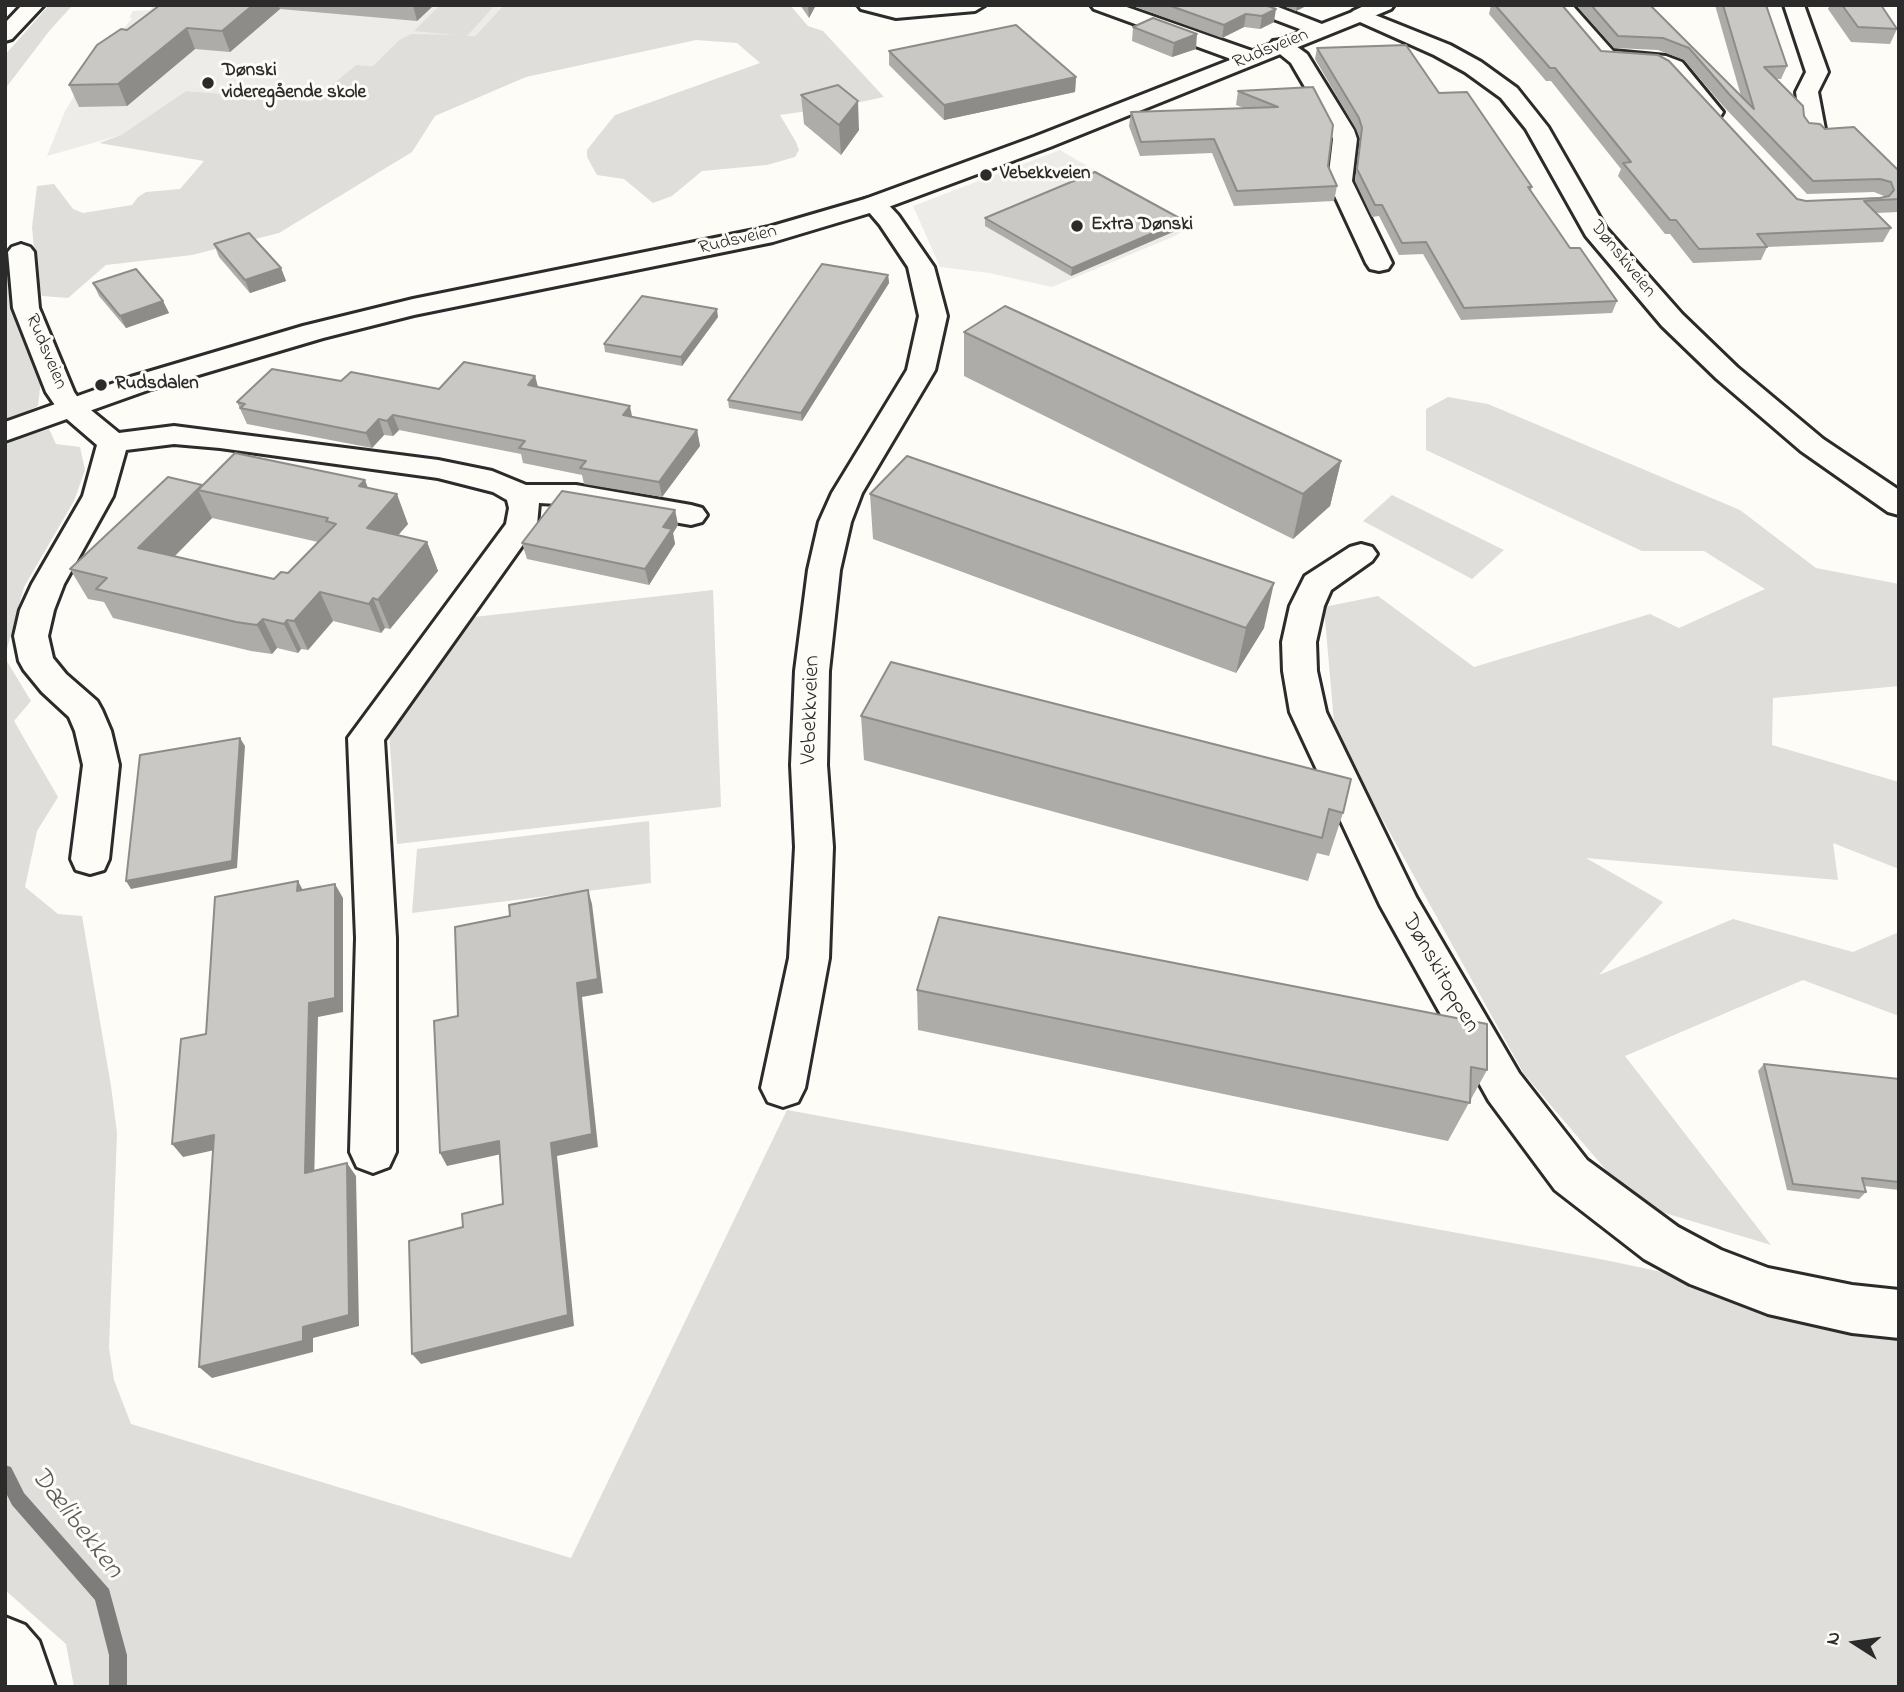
<!DOCTYPE html>
<meta charset="utf-8">
<style>
body{margin:0}
#map{position:relative;width:1904px;height:1692px;overflow:hidden;background:#fdfcf7;font-family:"Indie Flower",sans-serif}
canvas{display:block}
.frame{position:absolute;inset:0;border:7px solid #2b2b2b;pointer-events:none}
.north{position:absolute;left:1820px;top:1608px;width:70px;height:70px;-webkit-text-stroke:5px #fdfcf7;paint-order:stroke;rotate:282deg;font-size:19px;font-weight:700;line-height:28px;text-align:center;color:#2b2b2b}
.north::after{content:'';display:block;margin:auto;width:24px;height:32px;background:#2b2b2b;clip-path:polygon(50% 0,100% 100%,50% 72%,0 100%)}
</style>
<div id="map">
<canvas width="1904" height="1692"></canvas>
<div class="frame"></div>
<div class="north">N</div>
</div>
<script>
const c = document.querySelector('canvas').getContext('2d');
c.lineJoin = 'round';
function fillPath(path, color) { c.fillStyle = color; c.fill(path, 'evenodd'); }
const shape = rows => new Path2D(rows.map(r => 'M' + r).join(''));
function strokePath(path, color, width, dash) { c.strokeStyle = color; c.lineWidth = width; c.lineCap = dash ? 'butt' : 'round'; c.setLineDash(dash || []); c.stroke(path); }
function write(font, color, halo, rows, align = 'center') {
  c.font = font + ' "Indie Flower",sans-serif'; c.lineWidth = 6; c.setLineDash([]); c.textBaseline = 'middle'; c.strokeStyle = halo; c.fillStyle = color; for (const [text, x, y, turn = 0] of rows) {
    c.save(); c.translate(x, y); c.rotate((+turn || 0) * Math.PI / 180); c.textAlign = isNaN(turn) ? turn : align; if (halo) c.strokeText(text, 0, 0); c.fillText(text, 0, 0); c.restore();
  }
}
fillPath(shape([
 [154,5,504,5,475,36,398,41,373,66,356,65,312,101,186,91,121,135,47,156,65,111,86,76,132,18,129,18,133,11,150,10],
 [1060,150,1190,226,1175,236,1052,287,989,273,940,267,913,206]
]), '#edece8');
fillPath(shape([
 [49,5,73,5,50,30,5,89,5,55],
 [440,5,495,5,467,36,475,36,504,5,790,5,808,26,823,31,884,97,842,106,780,115,796,142,799,150,795,157,767,165,702,171,672,196,653,203,624,179,597,175,587,157,587,150,598,136,615,115,760,63,737,43,696,40,526,77,435,116,412,152,279,233,192,255,106,265,68,298,42,296,36,272,32,227,37,186,54,184,73,209,83,213,132,205,138,197,146,192,180,189,204,161,99,143,121,135,186,91,312,101,356,65,373,66,398,41,411,34,456,35,414,31],
 [5,241,8,278,21,332,41,380,38,406,5,423],
 [1448,397,1488,404,1740,510,1816,568,1899,584,1899,686,1773,698,1772,745,1899,782,1899,869,1833,843,1838,880,1586,858,1663,902,1599,975,1733,919,1853,952,1899,932,1899,1016,1803,980,1625,1056,1771,1245,1635,1204,1524,1074,1335,734,1324,607,1378,596,1474,667,1650,614,1679,628,1765,589,1704,551,1642,551,1426,450,1426,409],
 [49,429,56,444,80,447,85,470,74,501,24,587,5,656,5,443],
 [1392,495,1504,550,1472,579,1363,521],
 [713,590,721,807,397,844,389,732,474,617],
 [5,658,31,701,14,721,58,797,37,831,25,887,58,914,82,916,111,1086,117,1133,109,1348,114,1380,131,1424,571,1558,787,1110,1605,1260,1899,1322,1899,1687,74,1687,66,1644,5,1590],
 [649,821,651,883,412,913,417,849]
]), '#dfdeda');
fillPath(shape([
 [5,1465,11,1467,24,1493,109,1589,127,1655,127,1687,109,1687,109,1655,95,1600,12,1505,5,1491,5,1465]
]), '#7e7d7b');
const minor = shape([
 [858,5,896,6,985,5,975,11,896,18,861,9,858,5],
 [1091,5,1121,5,1258,53,1261,58,1258,63,1250,64,1242,63,1094,9,1091,5],
 [1244,5,1273,5,1327,26,1330,30,1327,34,1320,36,1313,34,1247,9,1244,5],
 [1366,5,1394,5,1391,9,1367,19,1353,19,1350,15,1353,11,1366,5],
 [1551,5,1572,5,1613,51,1666,56,1682,62,1723,112,1720,117,1704,117,1661,68,1599,62,1551,5],
 [1784,5,1804,5,1828,72,1818,92,1825,129,1821,134,1805,134,1801,129,1796,92,1806,72,1784,5],
 [1281,40,1289,41,1307,54,1354,130,1357,139,1352,181,1392,263,1388,269,1379,271,1370,269,1366,263,1328,181,1333,139,1330,130,1291,63,1270,46,1273,41,1281,40],
 [874,197,883,199,898,215,934,267,947,316,935,370,862,493,851,522,840,570,829,671,827,765,833,847,829,958,805,1088,798,1102,783,1107,768,1102,761,1088,789,958,795,847,791,765,795,671,808,570,819,522,832,493,907,370,919,316,908,267,880,225,862,204,865,199,874,197],
 [21,244,30,247,34,252,39,308,74,392,81,402,119,433,174,426,438,460,492,471,526,485,576,485,691,505,702,508,707,515,702,522,691,525,576,505,539,503,537,525,532,532,384,740,396,938,396,1152,389,1167,373,1173,357,1167,350,1152,356,938,348,738,506,524,509,508,507,500,493,492,438,478,220,448,174,444,126,450,113,496,64,584,54,610,48,636,53,658,66,674,97,701,102,710,111,731,119,765,109,859,104,870,90,874,76,870,71,859,83,765,75,731,69,717,42,692,24,670,19,661,14,636,20,610,32,584,83,496,97,445,61,414,46,392,13,308,8,252,12,247,21,244],
 [1361,544,1372,547,1377,554,1372,561,1331,590,1324,606,1316,642,1317,671,1326,712,1416,897,1519,1073,1587,1160,1678,1227,1721,1250,1768,1268,1852,1285,1899,1290,1899,1338,1852,1333,1768,1314,1690,1284,1644,1259,1555,1190,1489,1101,1380,905,1290,712,1283,671,1282,642,1290,606,1305,576,1350,547,1361,544]
]);
const tertiary = shape([
 [1360,9,1450,45,1481,62,1517,88,1548,127,1606,228,1682,314,1737,367,1823,439,1899,490,1899,515,1888,512,1801,451,1717,379,1662,326,1586,236,1526,129,1501,98,1465,72,1434,55,1360,22,1050,147,883,209,773,242,414,315,323,338,151,389,5,441,5,422,131,377,303,326,413,299,769,227,865,199,1034,137,1360,9]
]);
const secondary = shape([
 [22,5,44,5,12,39,5,41,5,23,22,5],
 [5,1617,25,1625,39,1641,55,1687,5,1687,5,1617]
]);
strokePath(minor, '#2b2b2b', 6);
strokePath(tertiary, '#2b2b2b', 6);
strokePath(secondary, '#2b2b2b', 6);
fillPath(minor, '#fdfcf7');
fillPath(tertiary, '#fdfcf7');
fillPath(secondary, '#fdfcf7');
fillPath(shape([
 [160,5,434,5,417,21,280,9,230,52,195,49,127,106,79,107,69,85],
 [800,5,816,5,809,18],
 [1130,5,1265,5,1274,22,1260,29,1244,27,1222,38],
 [1281,5,1308,5,1296,11],
 [1491,5,1562,5,1601,51,1797,199,1806,201,1885,197,1884,196,1874,192,1807,194,1724,107,1684,60,1658,50,1614,48,1576,5,1650,5,1741,96,1715,5,1766,5,1787,66,1781,79,1776,79,1809,123,1825,129,1899,171,1899,212,1876,213,1891,228,1883,242,1767,247,1761,260,1693,263,1670,234,1665,234,1618,176,1621,169,1551,81,1546,81,1489,14],
 [1830,5,1881,5,1897,29,1890,44,1851,42,1828,9],
 [1133,27,1196,49,1172,57,1132,41],
 [1317,48,1439,93,1532,187,1531,191,1570,248,1617,301,1612,313,1461,320,1423,254,1399,255,1379,216,1372,217,1355,181,1360,139,1356,129,1315,59],
 [889,51,1076,77,1075,92,944,120,889,65],
 [1313,87,1328,166,1337,186,1334,201,1234,206,1212,153,1140,156,1129,126,1131,112,1244,108,1236,105,1238,91],
 [801,95,859,130,841,155,804,124],
 [985,218,1183,220,1182,228,1071,276,985,226],
 [214,244,281,268,286,281,250,293,219,257],
 [888,275,889,283,802,421,729,408,728,400],
 [93,283,163,301,169,313,126,328,99,296],
 [718,317,682,366,605,352,604,344],
 [964,332,1341,461,1330,506,1293,539,964,376],
 [535,376,538,387,632,417,697,430,700,446,662,497,584,484,582,475,523,463,521,454,399,430,393,436,384,435,372,448,247,424,237,402,341,381,439,389],
 [202,485,368,488,408,524,398,535,427,542,438,571,390,629,385,628,381,633,333,621,308,650,301,649,298,653,277,648,272,654,251,651,113,618,104,602,88,599,70,569],
 [212,518,318,542,288,573,274,579,175,556],
 [870,494,1264,628,1236,673,873,539],
 [675,510,678,525,673,533,675,544,649,585,527,559,522,543],
 [891,662,1343,813,1329,856,1317,853,1308,881,864,760,861,716],
 [939,917,1487,1070,1448,1141,918,1030,917,990],
 [1764,1064,1899,1079,1899,1190,1864,1186,1866,1192,1859,1199,1787,1190,1758,1071]
]), '#adaca9');
fillPath(shape([
 [253,5,278,5,280,9,230,52,222,31],
 [413,5,434,5,417,21],
 [808,5,816,5,809,18],
 [1297,5,1308,5,1296,11],
 [1276,9,1274,22,1260,29,1262,16],
 [1246,14,1244,27,1222,38,1224,25],
 [187,28,195,49,127,106,118,84],
 [1197,34,1196,49,1172,57,1174,43],
 [1076,77,1075,92,944,120,944,105],
 [858,101,859,130,841,155,839,125],
 [1183,220,1182,228,1071,276,1072,268],
 [281,268,286,281,250,293,245,280],
 [888,275,889,283,802,421,801,413],
 [163,301,169,313,126,328,120,316],
 [717,309,718,317,682,366,681,357],
 [535,376,539,391,528,385],
 [630,406,633,421,623,415],
 [393,415,399,430,393,436,387,421],
 [379,419,384,435,372,448,366,433],
 [697,430,700,446,662,497,659,482],
 [1341,461,1330,506,1293,539,1303,494],
 [365,480,376,509,359,486],
 [198,490,212,518,154,577,138,548],
 [397,494,408,524,379,557,367,528],
 [675,510,678,525,673,533,675,544,649,585,645,569,663,527],
 [427,542,438,571,390,629,378,600],
 [1274,583,1264,628,1236,673,1246,628],
 [320,592,333,621,308,650,294,621],
 [373,598,385,628,381,633,369,604],
 [263,619,277,648,272,654,257,625],
 [287,620,301,649,298,653,284,624],
 [240,738,245,746,237,868,131,889,126,881],
 [298,881,306,896,297,891],
 [335,884,343,898,343,1012,318,1017,314,1185,305,1173,309,1003],
 [588,890,592,904,603,993,582,997,598,1147,557,1156,574,1326,421,1364,412,1354,551,1143,577,983],
 [214,1135,224,1148,183,1157,172,1144],
 [499,1141,506,1153,447,1166,440,1153],
 [347,1163,356,1176,359,1326,313,1338,313,1352,212,1378,199,1367]
]), '#8d8c89');
const building = shape([
 [160,5,253,5,222,31,187,28,118,84,69,85,97,45,121,29,127,30,160,5],
 [1168,5,1265,5,1276,9,1262,16,1246,14,1224,25,1168,5],
 [1495,5,1562,5,1601,51,1658,55,1669,61,1797,199,1806,201,1880,198,1889,196,1894,190,1891,182,1880,179,1813,181,1729,94,1689,48,1663,38,1618,36,1591,5,1650,5,1754,109,1723,5,1766,5,1787,66,1764,67,1803,106,1804,116,1809,123,1820,124,1825,129,1854,127,1899,171,1899,199,1864,201,1891,228,1757,234,1767,247,1699,249,1676,220,1670,220,1623,163,1631,162,1555,68,1550,68,1495,5],
 [1842,5,1881,5,1897,29,1858,27,1842,5],
 [1153,18,1197,34,1174,43,1133,27,1153,18],
 [1016,25,1076,77,944,105,889,51,1016,25],
 [1406,45,1439,93,1467,92,1532,187,1528,187,1570,248,1580,248,1617,301,1464,308,1426,242,1402,243,1382,205,1375,205,1357,169,1362,128,1359,118,1317,48,1406,45],
 [838,85,858,101,839,125,801,95,838,85],
 [1313,87,1333,125,1328,166,1337,186,1237,191,1214,139,1141,142,1131,112,1278,107,1238,91,1313,87],
 [1095,172,1183,220,1072,268,985,218,1095,172],
 [249,233,281,268,245,280,214,244,249,233],
 [822,264,888,275,801,413,728,400,822,264],
 [136,269,163,301,120,316,93,283,136,269],
 [642,296,717,309,681,357,604,344,642,296],
 [1005,306,1341,461,1303,494,964,332,1005,306],
 [464,362,535,376,528,385,630,406,623,415,697,430,659,482,580,468,586,461,519,448,525,441,393,415,387,421,379,419,366,433,240,408,245,404,237,402,272,369,341,381,351,372,439,389,464,362],
 [235,453,365,480,359,486,397,494,367,528,427,542,378,600,373,598,369,604,320,592,294,621,287,620,284,624,263,619,257,625,236,622,96,589,107,578,70,569,168,477,202,485,138,548,274,579,281,572,288,573,336,524,326,521,328,518,198,490,235,453],
 [907,456,1274,583,1246,628,870,494,907,456],
 [562,491,675,510,663,527,672,529,645,569,522,543,562,491],
 [891,662,1351,779,1343,813,1329,809,1322,838,861,716,891,662],
 [240,738,232,861,126,881,140,755,240,738],
 [298,881,297,891,335,884,335,998,309,1003,305,1173,347,1163,349,1315,303,1327,303,1341,199,1367,214,1135,172,1144,181,1039,206,1034,215,897,298,881],
 [588,890,598,979,577,983,592,1134,551,1143,568,1315,412,1354,409,1241,463,1227,462,1214,503,1204,499,1141,440,1153,434,1021,458,1016,455,927,510,916,509,905,588,890],
 [939,917,1487,1024,1487,1070,1471,1067,1470,1103,917,990,939,917],
 [1764,1064,1899,1079,1899,1182,1862,1178,1866,1192,1793,1184,1764,1064]
]);
fillPath(building, '#c9c8c4');
strokePath(building, '#8d8c89', 2);
for (const [x, y, r, color] of [
 [208,83,7,"#2b2b2b"],
 [986,175,7,"#2b2b2b"],
 [1077,226,7,"#2b2b2b"],
 [101,385,7,"#2b2b2b"]
]) { const dot = new Path2D(); dot.arc(x, y, r, 0, 2 * Math.PI); c.fillStyle = color; c.fill(dot); strokePath(dot, '#fdfcf7', 2.5); }
write('19px', '#2b2b2b', '#fdfcf7', [
 ["Rudsveien",1271,50,-22],
 ["Rudsveien",738,241,-13],
 ["Dønskiveien",1622,260,51],
 ["Rudsveien",45,352,67]
]);
write('bold 19px', '#2b2b2b', '#fdfcf7', [
 ["Dønski",222,72],
 ["videregående skole",222,94],
 ["Vebekkveien",1000,175],
 ["Extra Dønski",1091,226],
 ["Rudsdalen",115,385]
], 'left');
write('23px', '#2b2b2b', '#fdfcf7', [
 ["Vebekkveien",812,710,-88],
 ["Dønskitoppen",1439,974,60]
]);
write('italic 28px', '#5b5b5a', '#fdfcf7', [
 ["Dælibekken",75,1524,52]
]);
</script>
